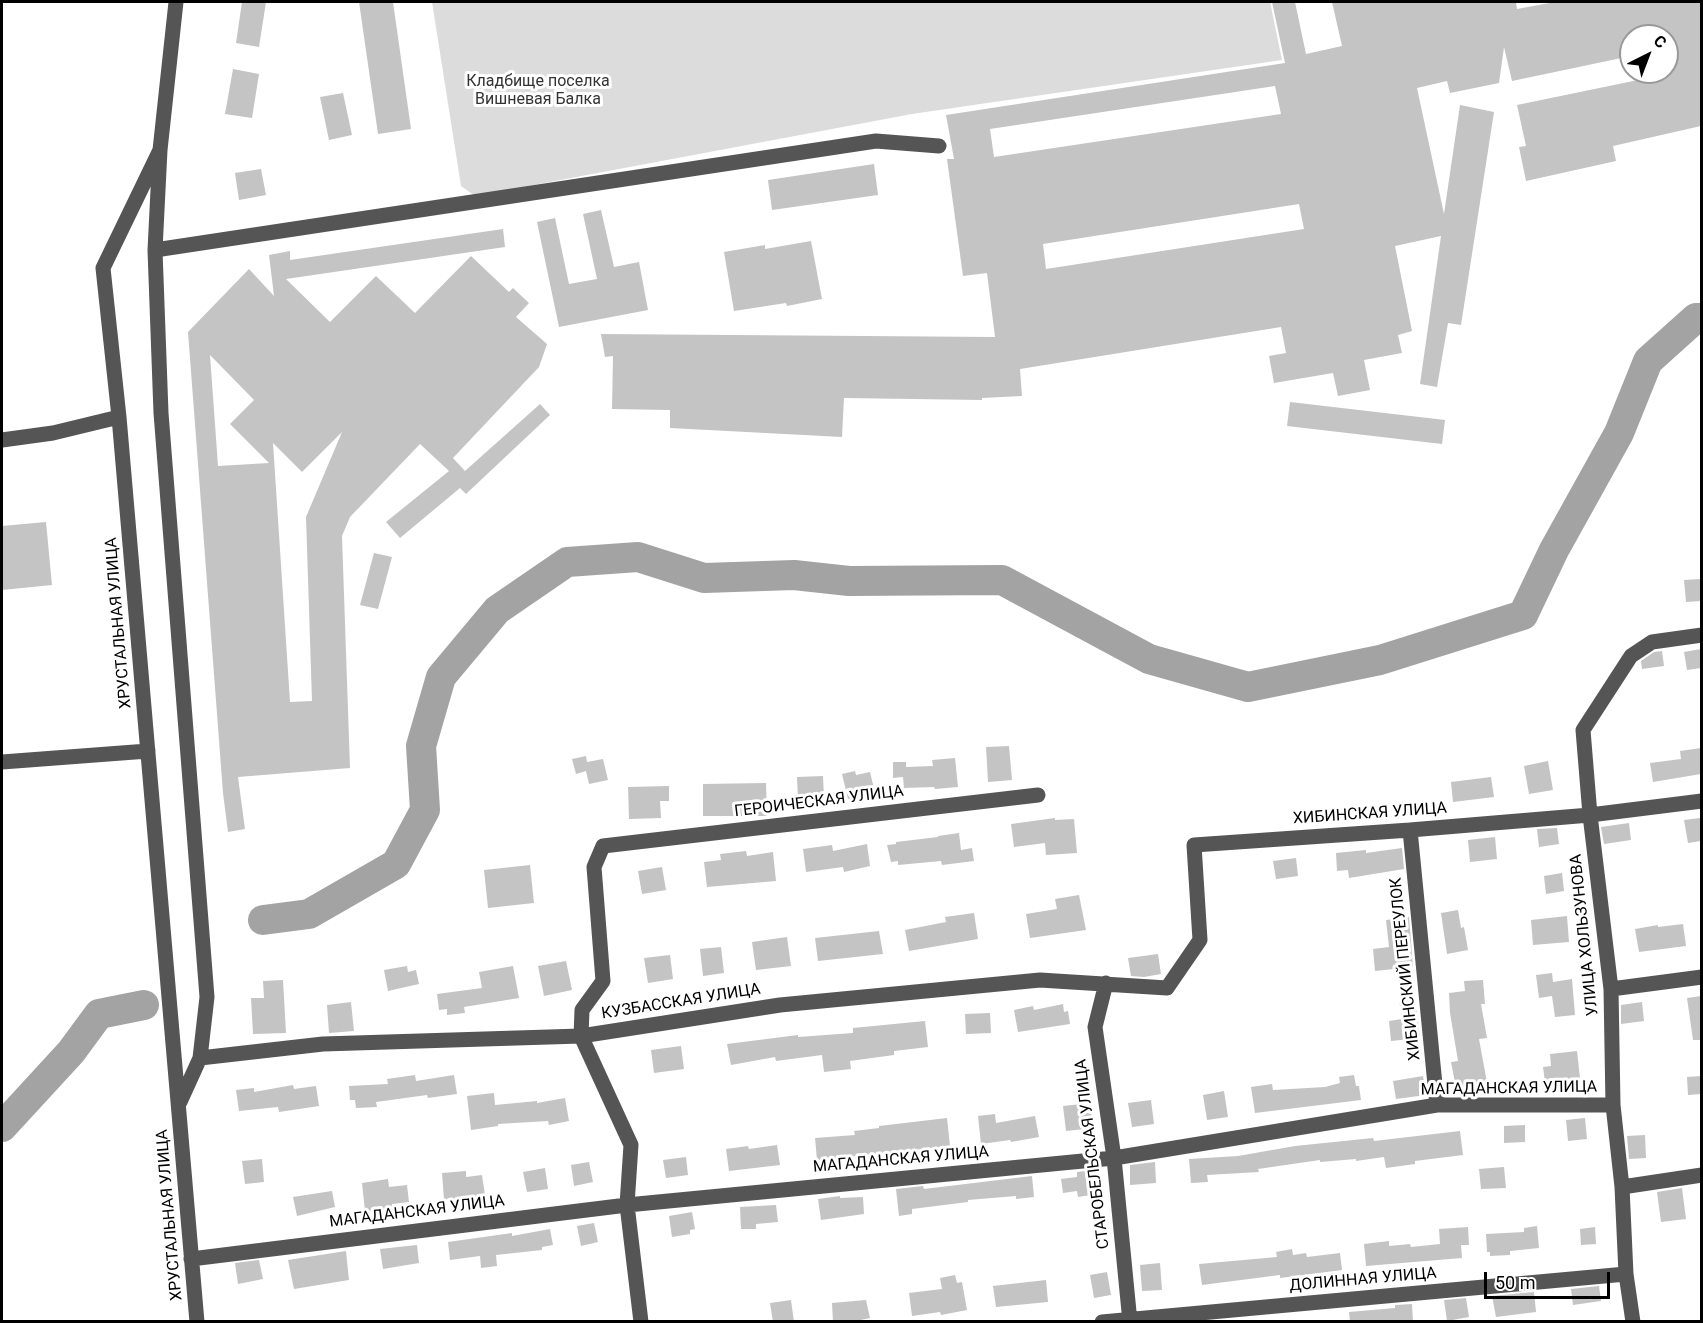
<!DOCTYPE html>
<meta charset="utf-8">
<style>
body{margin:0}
#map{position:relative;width:1703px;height:1323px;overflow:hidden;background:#fff;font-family:Roboto,sans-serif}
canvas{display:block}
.frame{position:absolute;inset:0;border:3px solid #000;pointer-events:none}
.north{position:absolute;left:1619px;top:24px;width:60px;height:60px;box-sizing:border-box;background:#fff;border:2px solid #999;border-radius:50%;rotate:42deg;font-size:16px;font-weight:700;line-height:24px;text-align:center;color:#000}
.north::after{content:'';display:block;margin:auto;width:21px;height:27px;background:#000;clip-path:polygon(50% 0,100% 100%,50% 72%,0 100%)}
.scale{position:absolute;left:1484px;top:1272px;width:126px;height:27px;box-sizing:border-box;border:3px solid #000;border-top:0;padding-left:8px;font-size:18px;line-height:21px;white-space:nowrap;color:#000;-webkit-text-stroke:4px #fff;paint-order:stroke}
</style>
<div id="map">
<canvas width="1703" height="1323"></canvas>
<div class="frame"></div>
<div class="north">С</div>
<div class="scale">50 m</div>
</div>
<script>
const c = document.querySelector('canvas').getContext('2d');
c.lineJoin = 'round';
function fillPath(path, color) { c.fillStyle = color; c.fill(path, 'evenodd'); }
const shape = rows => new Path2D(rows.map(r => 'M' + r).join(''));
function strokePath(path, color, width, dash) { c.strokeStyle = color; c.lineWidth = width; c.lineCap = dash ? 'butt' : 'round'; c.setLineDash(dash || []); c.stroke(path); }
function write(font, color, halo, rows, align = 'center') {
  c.font = font + ' Roboto,sans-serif'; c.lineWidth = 6; c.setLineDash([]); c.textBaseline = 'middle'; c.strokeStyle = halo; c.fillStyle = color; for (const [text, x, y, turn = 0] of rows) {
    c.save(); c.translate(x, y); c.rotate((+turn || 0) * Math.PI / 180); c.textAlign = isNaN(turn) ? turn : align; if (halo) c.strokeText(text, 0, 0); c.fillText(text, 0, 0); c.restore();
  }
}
fillPath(shape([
 [432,2,1270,2,1282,60,912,114,475,196,461,186]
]), '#dcdcdc');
strokePath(shape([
 [263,920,309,914,396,864,425,810,421,746,441,677,497,610,567,562,638,557,704,578,794,575,849,581,1002,580,1149,659,1248,687,1380,660,1523,615,1554,550,1619,433,1648,361,1696,318,1702,318],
 [2,1127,71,1052,99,1014,144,1005]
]), '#a3a3a3', 30);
fillPath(shape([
 [242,2,266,2,259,47,236,43],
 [359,2,393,2,411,129,378,134],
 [1272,2,1295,2,1306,54,1342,46,1332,2,1516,2,1517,9,1555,2,1701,2,1701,126,1613,146,1616,161,1526,181,1519,147,1526,146,1517,105,1667,74,1667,36,1631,36,1631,56,1512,81,1504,47,1499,83,1450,93,1447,81,1417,88,1444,214,1460,105,1494,112,1461,325,1448,323,1437,387,1420,384,1441,236,1395,246,1412,331,1398,335,1402,353,1364,360,1370,390,1338,396,1333,373,1274,383,1269,356,1286,353,1281,327,1020,369,1022,396,982,398,982,400,844,398,842,437,670,428,670,410,612,409,613,356,605,357,601,334,995,337,987,273,963,276,947,159,954,159,946,115,1285,63],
 [1275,86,1281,114,994,157,990,129],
 [1299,204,1304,229,1046,269,1043,244],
 [233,69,259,74,252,118,225,114],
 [343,93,352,135,329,140,320,97],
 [874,164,878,195,772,210,768,180],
 [261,169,266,195,239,200,235,173],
 [601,210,614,267,639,262,648,310,559,327,537,222,555,218,569,284,597,279,583,214],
 [503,229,505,247,286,279,330,322,376,276,415,313,471,256,509,292,513,288,529,303,516,317,547,344,539,367,453,458,465,471,540,404,550,415,466,494,460,488,400,538,386,522,449,471,420,444,350,517,342,536,350,768,238,777,245,829,228,832,223,793,188,332,249,269,274,296,269,255,290,251,290,260],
 [210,355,254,400,230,424,269,463,218,466],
 [342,432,306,517,312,701,290,702,273,443,302,472],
 [811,241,822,299,787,306,786,303,734,311,724,252,765,245,765,249],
 [1290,402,1445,420,1442,444,1287,426],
 [46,522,52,585,2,590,2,526],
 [374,553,392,557,378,609,360,605],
 [1701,579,1701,601,1686,602,1684,580],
 [1701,649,1701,668,1687,670,1684,652],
 [1662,651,1664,666,1642,669,1641,661,1654,652],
 [1009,746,1012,780,988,782,986,747],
 [1701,748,1701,774,1653,782,1650,763,1681,759,1680,751],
 [586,756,587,762,603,759,608,780,589,784,586,771,576,774,572,759],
 [955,758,958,787,935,789,934,787,904,788,903,777,893,778,893,762,906,762,906,767,933,766,932,760],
 [1548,761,1553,790,1529,794,1524,766],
 [855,771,856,775,870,772,875,793,848,799,842,774],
 [823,776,824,798,798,800,797,777],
 [1491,777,1494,797,1453,802,1451,782],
 [766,783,767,816,703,816,703,784],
 [669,786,669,801,660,801,661,818,629,819,628,787],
 [1055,818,1055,820,1074,819,1077,853,1046,855,1045,843,1014,847,1011,824],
 [1700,818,1701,841,1688,843,1684,820],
 [1629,823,1631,840,1604,844,1601,827],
 [1557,828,1559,844,1539,847,1537,829],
 [959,833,961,850,972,848,974,861,942,865,941,861,898,865,898,861,891,862,887,845,896,844,896,842,938,837,938,836],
 [1495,837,1497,859,1470,862,1468,840],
 [867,844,870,866,844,872,843,867,806,872,803,849,832,845,833,851],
 [1402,848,1404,869,1349,878,1348,870,1337,871,1336,853,1366,850,1366,853],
 [746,851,747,856,773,852,776,881,707,887,704,862,721,860,720,854],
 [1296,858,1298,876,1276,879,1273,861],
 [530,865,534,903,488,908,484,870],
 [662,867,666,890,642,894,638,871],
 [1562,873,1564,891,1546,894,1544,876],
 [1079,895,1086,930,1030,938,1026,914,1057,909,1055,899],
 [1458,910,1461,928,1464,927,1468,950,1447,954,1441,913],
 [974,913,978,939,909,951,905,930,946,922,945,917],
 [1567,916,1569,942,1533,945,1531,920],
 [1409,917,1413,967,1375,971,1373,949,1389,947,1386,920],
 [1683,924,1686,946,1639,952,1635,929,1658,925,1658,927],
 [879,931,883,954,818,961,815,938],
 [787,937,791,966,756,970,752,942],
 [721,947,724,973,703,976,700,949],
 [1158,954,1161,974,1144,977,1131,976,1128,958],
 [670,955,673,979,648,983,644,958],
 [566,961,572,990,544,996,538,966],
 [407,966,408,972,416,970,419,984,388,991,384,970],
 [513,966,519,998,464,1007,465,1013,447,1015,447,1009,439,1010,437,994,482,988,479,972],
 [1552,973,1553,982,1572,979,1575,1015,1555,1017,1552,996,1539,998,1536,975],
 [283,980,286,1033,253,1034,251,998,264,998,263,981],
 [1483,980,1485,1004,1481,1004,1487,1038,1479,1039,1488,1088,1457,1093,1451,1062,1458,1061,1450,1013,1449,993,1465,991,1464,981],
 [1701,996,1701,1040,1693,1040,1687,998],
 [1415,997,1420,1038,1391,1041,1389,1021,1402,1019,1399,1000],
 [351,1002,354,1031,329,1033,327,1005],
 [1642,1002,1644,1021,1621,1024,1621,1005],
 [1063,1004,1064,1012,1068,1011,1070,1024,1018,1032,1014,1010,1033,1006,1034,1010],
 [990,1013,991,1033,966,1034,965,1014],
 [925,1021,928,1047,894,1051,894,1055,850,1061,851,1069,824,1072,822,1055,776,1061,775,1057,731,1065,727,1044,798,1035,798,1037,853,1033,853,1028],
 [681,1046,684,1069,654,1073,651,1050],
 [1577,1051,1580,1078,1545,1082,1543,1067,1551,1066,1550,1054],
 [415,1075,416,1081,454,1075,457,1094,428,1098,427,1095,376,1102,377,1107,356,1108,355,1100,350,1100,349,1086,388,1084,387,1079],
 [1354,1075,1356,1086,1359,1086,1361,1100,1255,1113,1251,1087,1272,1084,1273,1090,1325,1087,1340,1083,1339,1077],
 [1423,1076,1426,1095,1396,1099,1393,1081],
 [1701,1076,1701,1094,1688,1095,1687,1077],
 [293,1085,294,1089,316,1086,319,1106,279,1112,278,1107,239,1111,236,1090,254,1088,254,1092],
 [1224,1091,1228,1117,1207,1120,1203,1095],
 [494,1093,495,1105,537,1101,537,1103,565,1098,569,1121,549,1125,548,1121,498,1124,498,1126,471,1130,467,1096],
 [1151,1100,1154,1124,1132,1127,1128,1103],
 [1090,1103,1093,1128,1066,1131,1063,1106],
 [995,1114,996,1123,1035,1116,1039,1137,1011,1142,1010,1140,981,1144,978,1116],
 [947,1118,950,1146,817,1160,815,1138,855,1135,854,1131,879,1128,879,1126],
 [1585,1118,1587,1139,1568,1141,1566,1120],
 [1525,1125,1525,1142,1504,1143,1504,1126],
 [1460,1131,1463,1155,1415,1161,1415,1164,1386,1168,1384,1157,1356,1161,1356,1159,1320,1162,1320,1160,1258,1169,1259,1172,1207,1175,1208,1182,1191,1183,1189,1159,1238,1156,1295,1146,1373,1138,1374,1141],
 [1645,1135,1646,1158,1629,1159,1627,1136],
 [777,1145,780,1165,729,1171,726,1149,748,1146,749,1149],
 [686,1157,688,1175,666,1178,663,1160],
 [262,1159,264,1182,245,1184,242,1161],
 [589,1162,593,1182,574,1186,571,1165],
 [1155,1162,1156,1183,1130,1185,1130,1165],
 [1504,1167,1506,1188,1481,1189,1479,1169],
 [545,1168,548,1189,527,1192,523,1172],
 [1094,1170,1097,1194,1078,1197,1077,1191,1063,1193,1061,1179,1077,1177,1077,1172],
 [466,1171,466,1177,482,1175,485,1195,444,1200,442,1173],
 [1032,1176,1034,1197,1016,1199,1016,1196,968,1200,968,1202,912,1209,912,1214,899,1216,896,1189,923,1186,924,1189],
 [388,1179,389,1187,407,1185,409,1202,392,1204,392,1208,365,1211,362,1183],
 [1682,1188,1686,1219,1661,1222,1657,1192],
 [332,1191,335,1207,297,1216,293,1197],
 [840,1196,840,1198,863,1197,864,1214,821,1220,818,1199],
 [776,1205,778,1222,756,1224,756,1229,741,1229,740,1207],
 [692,1212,695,1229,690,1230,690,1234,672,1237,669,1216],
 [594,1223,598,1242,581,1246,577,1226],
 [1537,1226,1539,1248,1510,1251,1510,1255,1490,1256,1490,1252,1487,1252,1486,1234,1524,1232,1524,1228],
 [1468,1227,1469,1245,1461,1245,1462,1258,1366,1266,1364,1244,1389,1241,1389,1246,1410,1244,1411,1247,1440,1244,1439,1229],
 [1595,1227,1596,1244,1581,1245,1580,1229],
 [550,1229,553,1245,542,1247,542,1250,496,1255,497,1266,481,1268,480,1256,450,1260,448,1242,512,1233,512,1236],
 [417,1245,419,1263,383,1269,380,1249],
 [1292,1249,1293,1255,1306,1253,1307,1257,1340,1253,1342,1270,1280,1278,1280,1275,1202,1285,1199,1264,1277,1257,1276,1252],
 [346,1251,349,1280,294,1289,288,1260],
 [259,1260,263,1279,238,1284,235,1263],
 [1160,1263,1162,1290,1142,1291,1140,1265],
 [1107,1272,1111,1295,1094,1298,1090,1275],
 [955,1275,957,1283,962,1282,967,1310,941,1315,940,1312,912,1316,909,1293,942,1289,940,1278],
 [1046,1280,1048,1302,996,1307,993,1286],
 [1599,1286,1601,1301,1573,1305,1571,1289],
 [1534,1292,1536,1312,1496,1317,1492,1296],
 [1466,1298,1469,1317,1447,1321,1444,1300],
 [791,1300,794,1322,773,1322,770,1303],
 [866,1300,870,1318,851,1322,833,1322,832,1303],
 [1412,1304,1413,1322,1350,1322,1349,1312,1395,1308,1395,1305]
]), '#c4c4c4');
strokePath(shape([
 [176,2,160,150,155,250,161,413,207,997,200,1058,180,1102],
 [160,150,103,268,119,417,197,1322],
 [155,250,876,141,939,146],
 [2,440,53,433,119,417],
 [2,762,148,751],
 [1410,830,1437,1105],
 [1106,983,1095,1027,1114,1158,1130,1322],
 [1611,989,1702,977],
 [200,1058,323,1044,581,1036,780,1005,1040,980,1167,988,1200,940,1194,845,1410,830,1590,815,1702,801],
 [1622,1187,1702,1175],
 [191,1259,627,1205,1114,1158,1437,1105,1613,1105],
 [641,1322,627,1205,631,1145,581,1036,582,1010,603,981,594,867,603,846,1038,795],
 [1102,1322,1626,1274],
 [1633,1322,1626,1274,1622,1187,1613,1105,1611,989,1590,815,1583,730,1631,656,1652,642,1702,635]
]), '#555', 15);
write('16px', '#333', '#fff', [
 ["Кладбище поселка",538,82],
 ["Вишневая Балка",538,100]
]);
write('16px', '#000', '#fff', [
 ["ХРУСТАЛЬНАЯ УЛИЦА",119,623,-95],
 ["ГЕРОИЧЕСКАЯ УЛИЦА",819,802,-7],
 ["ХИБИНСКАЯ УЛИЦА",1370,814,-4],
 ["УЛИЦА ХОЛЬЗУНОВА",1585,935,-96],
 ["ХИБИНСКИЙ ПЕРЕУЛОК",1406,969,-96],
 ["КУЗБАССКАЯ УЛИЦА",681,1002,-9],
 ["МАГАДАНСКАЯ УЛИЦА",1509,1089,-1],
 ["СТАРОБЕЛЬСКАЯ УЛИЦА",1093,1154,-97],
 ["МАГАДАНСКАЯ УЛИЦА",901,1160,-5],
 ["МАГАДАНСКАЯ УЛИЦА",417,1212,-7],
 ["ХРУСТАЛЬНАЯ УЛИЦА",170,1215,-95],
 ["ДОЛИННАЯ УЛИЦА",1363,1280,-5]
]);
</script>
